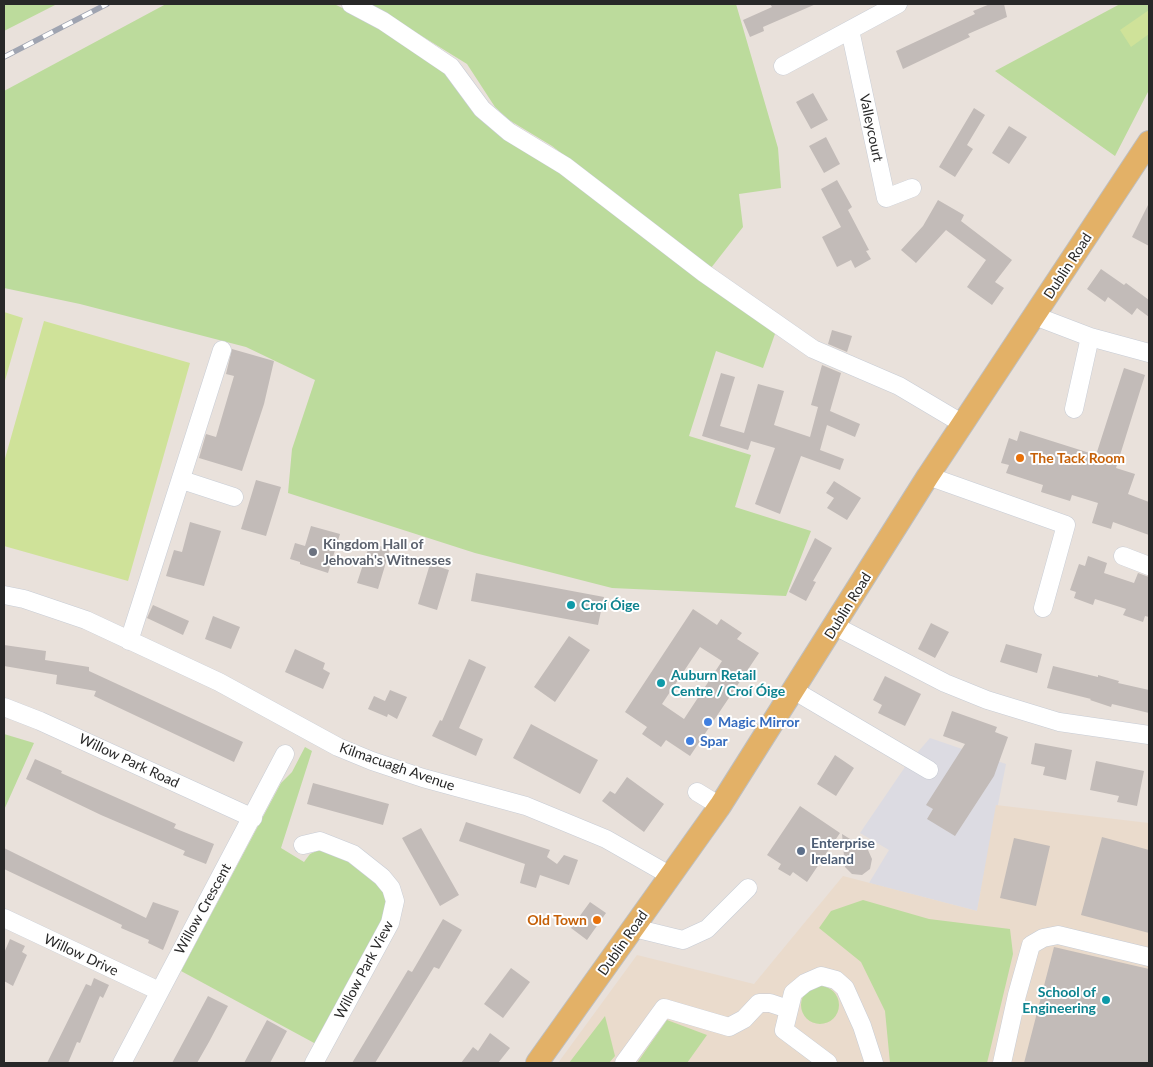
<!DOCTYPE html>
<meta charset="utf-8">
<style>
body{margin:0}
#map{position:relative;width:1153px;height:1067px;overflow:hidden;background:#e9e1db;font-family:Lato,sans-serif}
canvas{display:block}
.frame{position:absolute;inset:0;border:5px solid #282828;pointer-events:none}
</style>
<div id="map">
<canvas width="1153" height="1067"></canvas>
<div class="frame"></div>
</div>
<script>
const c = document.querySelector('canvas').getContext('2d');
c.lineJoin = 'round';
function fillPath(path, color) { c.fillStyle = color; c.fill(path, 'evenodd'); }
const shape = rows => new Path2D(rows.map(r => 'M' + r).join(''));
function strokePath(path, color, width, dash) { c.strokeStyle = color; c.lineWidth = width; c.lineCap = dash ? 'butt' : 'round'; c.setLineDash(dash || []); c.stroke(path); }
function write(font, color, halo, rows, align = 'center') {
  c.font = font + ' Lato,sans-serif'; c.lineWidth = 4; c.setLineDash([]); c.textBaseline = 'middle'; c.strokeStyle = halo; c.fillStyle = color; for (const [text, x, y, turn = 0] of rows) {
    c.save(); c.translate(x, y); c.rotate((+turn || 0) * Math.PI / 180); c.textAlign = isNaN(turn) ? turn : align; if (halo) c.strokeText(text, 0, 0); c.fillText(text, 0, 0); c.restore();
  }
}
fillPath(shape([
 [811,690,917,753,930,738,1006,764,977,911,869,883,889,850,860,833,907,764,802,703]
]), '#dcdbe2');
fillPath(shape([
 [996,805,1149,823,1149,1063,558,1063,637,955,754,984,843,876,977,911]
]), '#eadbcc');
fillPath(shape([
 [4,4,57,4,4,31],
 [166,4,334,4,353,13,423,53,543,161,776,331,763,368,716,351,689,436,751,455,735,507,811,531,786,596,612,588,475,553,288,493,292,449,315,380,246,347,80,304,4,288,4,91],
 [370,4,736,4,778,148,781,188,739,194,743,227,711,268,552,146,509,120,495,107,467,64],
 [1120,4,1149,4,1149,90,1115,156,995,71],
 [4,734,34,743,4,810],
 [305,747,312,751,281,848,304,862,310,854,321,849,338,854,377,881,386,894,386,912,316,1044,181,971,281,783,292,772],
 [863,900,929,919,1010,929,1013,954,987,1063,890,1063,885,1011,861,962,819,928,831,911],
 '801 1005a19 19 0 1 1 38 0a19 19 0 1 1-38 0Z',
 [605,1016,615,1056,609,1063,569,1063],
 [667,1020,707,1035,687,1063,637,1063]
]), '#bcdb9c');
fillPath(shape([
 [1149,10,1149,34,1131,47,1120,30],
 [4,312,23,318,4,384],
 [44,321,190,363,128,581,4,546,4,462]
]), '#cfe299');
fillPath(shape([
 [770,4,816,4,763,27,764,31,750,37,743,20,772,7],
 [990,4,1004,4,1007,17,968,34,970,37,903,69,896,51,975,14,973,11],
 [813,93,828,120,811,129,796,102],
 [974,108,985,115,967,145,973,149,955,177,939,167],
 [1009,126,1027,137,1009,164,992,153],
 [826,137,840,164,824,173,809,146],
 [837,180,852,207,848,210,869,250,866,251,871,259,855,268,851,260,837,267,822,237,841,227,821,189],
 [938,200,964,215,961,221,1012,260,995,282,1004,288,992,305,967,287,986,260,946,230,916,263,901,250,923,226],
 [1149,203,1149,246,1132,237],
 [1101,269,1124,285,1126,283,1149,300,1149,317,1137,308,1132,315,1108,297,1105,302,1087,289],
 [832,330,852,336,847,352,828,344],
 [232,349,274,361,264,404,242,471,199,458,206,434,216,437,234,376,226,374],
 [822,365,841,373,830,411,860,424,855,437,827,425,820,450,844,459,840,470,801,456,780,514,755,504,775,448,751,441,748,450,702,436,721,373,735,377,720,426,744,433,758,384,784,391,774,425,810,437,818,407,811,405],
 [1124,368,1145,375,1116,468,1135,474,1128,494,1149,502,1149,535,1113,522,1111,529,1092,523,1098,503,1072,495,1070,501,1041,492,1043,485,1006,473,1009,465,1001,463,1009,438,1017,441,1020,431,1096,455],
 [256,480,281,487,266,536,241,529],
 [834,481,861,498,847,520,827,508,834,498,826,493],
 [190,522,221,531,204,586,166,576,174,550,182,552],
 [311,526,340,534,328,573,300,564,300,562,290,559,295,543,305,546],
 [815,538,832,548,813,581,816,582,806,601,789,592],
 [370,543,390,549,378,589,357,583],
 [1088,556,1107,563,1104,573,1134,583,1138,573,1149,577,1149,617,1145,616,1143,622,1123,615,1126,609,1120,607,1095,599,1093,605,1074,598,1076,592,1070,590,1079,564,1085,566],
 [430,564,449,570,437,610,418,604],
 [476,573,604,597,598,625,471,601],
 [153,605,189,621,183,635,147,618],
 [693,609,717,625,721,619,742,633,737,639,759,653,690,756,666,740,661,747,642,734,647,727,625,712],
 [700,647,722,661,684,719,662,704],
 [213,616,240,627,231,649,205,639],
 [931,623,949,632,935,658,918,649],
 [569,636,590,650,555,702,534,687],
 [1006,644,1042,654,1037,673,1000,662],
 [4,645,46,651,45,660,89,667,89,671,243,742,234,762,94,696,96,691,56,684,57,675,4,666],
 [295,649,325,663,323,669,330,673,323,689,285,672],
 [469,659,486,667,459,728,483,739,476,756,432,736,440,720,442,721],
 [1053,666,1098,677,1098,675,1119,681,1118,683,1149,690,1149,713,1112,704,1111,707,1090,700,1091,699,1047,688],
 [885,676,921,694,905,726,878,713,882,705,873,700],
 [390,690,407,697,397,719,388,714,387,717,368,709,374,696,385,701],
 [952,711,997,727,995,732,1008,737,994,776,955,836,927,819,933,809,926,805,965,744,943,736],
 [531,724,598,760,580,794,513,758],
 [1035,743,1072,750,1066,780,1043,775,1045,767,1031,764],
 [835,755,854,768,836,796,817,784],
 [35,759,62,771,61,773,176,824,174,828,214,844,206,864,183,855,185,851,101,815,26,779],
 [1096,761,1144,771,1137,806,1117,802,1119,796,1090,790],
 [627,777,664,804,644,832,602,801,610,791,615,794],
 [313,783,389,804,383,825,307,804],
 [800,806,840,833,807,882,793,872,790,876,778,869,781,864,767,855],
 [466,822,550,850,547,857,557,864,564,855,578,860,569,885,540,875,536,888,520,883,525,864,459,841],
 [421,828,459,895,440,906,402,838],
 [842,834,868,850,872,859,870,869,862,875,852,874,845,867],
 [1102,837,1149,850,1149,933,1081,915],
 [1014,838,1050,846,1036,906,1000,898],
 [4,848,146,918,153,902,179,911,163,950,148,943,149,940,121,928,122,925,4,869],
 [590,902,606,913,587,940,571,928],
 [443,919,462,930,439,969,434,967,375,1063,352,1063,408,970,412,972],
 [10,939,25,946,22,952,27,955,13,986,4,981,4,953],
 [1054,947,1149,969,1149,1063,1024,1063],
 [511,968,530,982,503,1018,484,1004],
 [94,978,109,985,103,998,100,996,80,1043,77,1042,68,1063,47,1063,86,984,91,986],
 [208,996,228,1006,209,1042,197,1063,172,1063],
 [267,1020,287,1031,270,1063,244,1063],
 [490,1033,510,1048,498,1063,461,1063,473,1047,478,1051]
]), '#c2bbb8');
const minor = shape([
 [351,4,383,21,451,67,482,109,509,132,565,166,704,273,813,349,899,386,963,424],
 [850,30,886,198,912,188],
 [783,66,898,4],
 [1035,316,1090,337,1149,353],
 [1074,409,1090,337],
 [928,476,1066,525,1043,608],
 [182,480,234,497],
 [1123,556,1149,566],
 [4,595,24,599,86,620,219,682,338,747,372,761,423,778,526,806,606,839,671,876],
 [835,626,945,683,987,700,1059,722,1149,735],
 [129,641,222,350],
 [795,691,929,770],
 [4,707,40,721,253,818],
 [697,792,720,806],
 [303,845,320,841,353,854,382,877,391,888,395,901,390,923,314,1063],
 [4,918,159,991],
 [634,928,683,940,707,929,748,888],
 [122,1063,285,754],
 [624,1063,664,1008,729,1027,744,1019,759,1003,770,1003,788,1009],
 [828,1063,784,1030,793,993,805,983,821,976,836,980,845,988,862,1026,874,1063],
 [1002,1063,1017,995,1031,945,1043,938,1058,935,1149,957]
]);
const major = shape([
 [537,1063,720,806,928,476,1149,142]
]);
strokePath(minor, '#c7ccd5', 19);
strokePath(major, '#bebebe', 24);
strokePath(minor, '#fff', 18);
strokePath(major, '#e3b167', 22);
const rail = shape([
 [4,57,107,4]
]);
strokePath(rail, '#9fa4b1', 5.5);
strokePath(rail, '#fff', 4, [11]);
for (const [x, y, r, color] of [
 [1020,458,5,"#e8710a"],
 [313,552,5,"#6b7280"],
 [571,605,5,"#0f9aa8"],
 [661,683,5,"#0f9aa8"],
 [708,722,5,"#3f7fe0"],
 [690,741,5,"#3f7fe0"],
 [801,851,5,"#5c6f8a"],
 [597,920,5,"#e8710a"],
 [1106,1000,5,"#0f9aa8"]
]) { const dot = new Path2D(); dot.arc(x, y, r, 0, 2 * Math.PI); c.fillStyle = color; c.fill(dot); strokePath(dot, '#fff', 2); }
write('14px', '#282828', '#fff', [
 ["Valleycourt",871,128,78],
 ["Dublin Road",1068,266,-57],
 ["Dublin Road",848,606,-58],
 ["Willow Park Road",129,761,25],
 ["Kilmacuagh Avenue",397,767,19],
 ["Willow Crescent",203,909,-61],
 ["Dublin Road",623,943,-55],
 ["Willow Drive",81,955,25],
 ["Willow Park View",364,970,-62]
]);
write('bold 14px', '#c56008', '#fff', [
 ["The Tack Room",1030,458],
 ["Old Town",587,920,"right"]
], 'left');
write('bold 14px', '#5b616d', '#fff', [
 ["Kingdom Hall of",323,544],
 ["Jehovah's Witnesses",323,560]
], 'left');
write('bold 14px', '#0d838f', '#fff', [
 ["Croí Óige",581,605],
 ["Auburn Retail",671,675],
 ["Centre / Croí Óige",671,691],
 ["School of",1096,992,"right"],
 ["Engineering",1096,1008,"right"]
], 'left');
write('bold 14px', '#366cbe', '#fff', [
 ["Magic Mirror",718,722],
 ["Spar",700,741]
], 'left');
write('bold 14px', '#4e5e75', '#fff', [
 ["Enterprise",811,843],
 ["Ireland",811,859]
], 'left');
</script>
